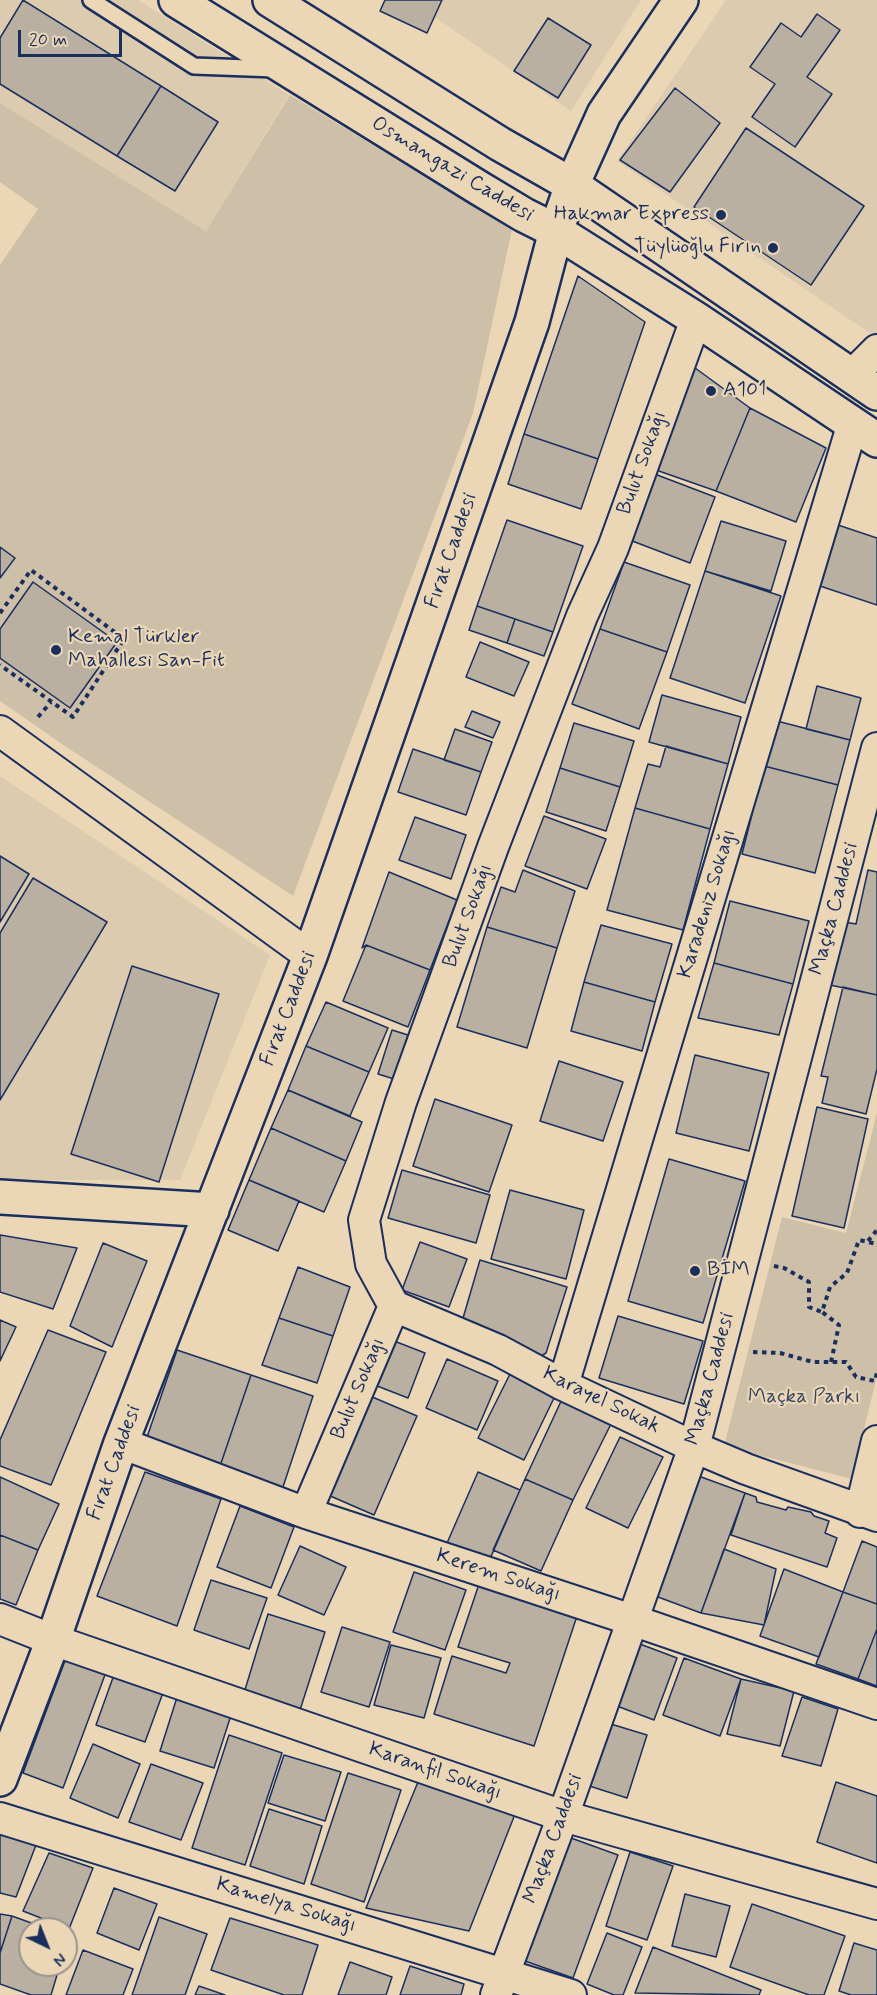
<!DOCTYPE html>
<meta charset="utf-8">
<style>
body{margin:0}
#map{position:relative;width:877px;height:1995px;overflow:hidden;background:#ebd7b5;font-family:Mynerve,sans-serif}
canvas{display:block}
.north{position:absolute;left:18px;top:1917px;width:60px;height:60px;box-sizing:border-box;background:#ebd7b5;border:2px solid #989492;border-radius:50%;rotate:137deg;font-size:16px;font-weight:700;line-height:24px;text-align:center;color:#1b2f5e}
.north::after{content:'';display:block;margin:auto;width:21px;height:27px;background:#1b2f5e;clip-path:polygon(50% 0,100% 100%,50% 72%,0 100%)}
.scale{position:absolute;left:18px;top:30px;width:104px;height:27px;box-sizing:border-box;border:3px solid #1b2f5e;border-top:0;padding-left:8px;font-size:18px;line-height:21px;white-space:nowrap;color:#1b2f5e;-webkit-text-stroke:4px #ebd7b5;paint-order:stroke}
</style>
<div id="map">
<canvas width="877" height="1995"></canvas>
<div class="north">N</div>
<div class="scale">20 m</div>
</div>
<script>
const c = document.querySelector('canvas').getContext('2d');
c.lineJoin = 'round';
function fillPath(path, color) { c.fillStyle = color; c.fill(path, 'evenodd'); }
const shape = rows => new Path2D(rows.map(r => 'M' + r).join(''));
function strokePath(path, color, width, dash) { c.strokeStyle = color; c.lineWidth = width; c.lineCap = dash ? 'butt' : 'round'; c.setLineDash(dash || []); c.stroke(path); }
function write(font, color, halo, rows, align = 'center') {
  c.font = font + ' Mynerve,sans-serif'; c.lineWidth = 4.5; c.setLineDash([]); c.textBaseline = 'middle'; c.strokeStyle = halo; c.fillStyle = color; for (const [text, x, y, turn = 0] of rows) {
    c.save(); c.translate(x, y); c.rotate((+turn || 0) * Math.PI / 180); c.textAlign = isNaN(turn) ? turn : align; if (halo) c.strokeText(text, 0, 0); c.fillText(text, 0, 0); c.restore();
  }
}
fillPath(shape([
 [0,0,138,0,289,95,206,231,0,103],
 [410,0,641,0,571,111],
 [726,0,877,0,877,338,617,161],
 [0,776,270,955,180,1180,0,1180]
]), '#dccbaf');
fillPath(shape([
 [290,95,512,229,473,413,293,896,62,744,0,701,0,265,38,209,0,182,0,103,206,231],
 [877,1113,877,1376,852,1479,724,1446,782,1217,846,1233]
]), '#cdbfa8');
const building = shape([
 [23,0,161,86,117,156,0,84,0,38,23,0],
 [385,0,442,0,427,33,380,11,385,0],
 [817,14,840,30,807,77,832,94,795,147,752,117,775,84,750,67,781,23,801,37,817,14],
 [548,18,591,45,558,98,514,71,548,18],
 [161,86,218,122,175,191,117,156,161,86],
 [675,88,720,123,670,192,620,160,675,88],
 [746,128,864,206,811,285,694,207,746,128],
 [578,276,645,322,598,459,524,434,578,276],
 [691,365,750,408,716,491,656,470,691,365],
 [750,408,826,448,796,522,716,491,750,408],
 [524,434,598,459,581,509,508,484,524,434],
 [652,473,715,497,690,563,627,539,652,473],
 [507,520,583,546,553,632,477,606,507,520],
 [721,521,786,541,771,591,705,571,721,521],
 [835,524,877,538,877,605,814,584,835,524],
 [0,547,15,558,0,578,0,547],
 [624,562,690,585,667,652,600,629,624,562],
 [705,571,781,596,745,703,670,678,705,571],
 [33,582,117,642,70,708,0,658,0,629,33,582],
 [477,606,515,619,507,643,469,630,477,606],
 [515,619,553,632,544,656,507,643,515,619],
 [600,629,667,652,639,729,572,704,600,629],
 [480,642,529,662,514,696,466,677,480,642],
 [817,686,861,698,850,740,806,729,817,686],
 [662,695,741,717,728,764,649,742,662,695],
 [472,711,500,722,493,738,465,727,472,711],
 [777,721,850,740,838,785,764,766,777,721],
 [574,723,634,741,620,787,560,768,574,723],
 [455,729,492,742,481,772,444,760,455,729],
 [666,746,728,764,710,829,635,808,648,764,660,767,666,746],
 [413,749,481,772,466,815,398,792,413,749],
 [764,766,838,785,815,873,742,854,764,766],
 [560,768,620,787,606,831,546,812,560,768],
 [635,808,710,829,683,930,607,910,635,808],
 [544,816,606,839,587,889,525,866,544,816],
 [415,817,466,835,451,879,399,860,415,817],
 [0,856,29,874,0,922,0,856],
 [523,870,575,891,557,948,487,927,501,887,515,892,523,870],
 [868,870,877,872,877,995,830,985,844,922,856,924,868,870],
 [389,872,457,900,430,970,366,945,362,948,389,872],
 [33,878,107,922,0,1100,0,933,33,878],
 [730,901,809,921,793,984,714,963,730,901],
 [601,925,672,944,655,1002,584,982,601,925],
 [487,927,557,948,527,1048,457,1027,487,927],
 [366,945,430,970,408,1027,343,1001,366,945],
 [714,963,793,984,779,1035,698,1018,714,963],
 [132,966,219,994,159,1182,71,1154,132,966],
 [584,982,655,1002,642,1051,571,1031,584,982],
 [843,987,877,995,877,1069,866,1114,822,1103,828,1077,821,1076,843,987],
 [326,1002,388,1028,369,1072,306,1046,326,1002],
 [392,1030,408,1035,394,1079,378,1074,392,1030],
 [306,1046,369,1072,350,1116,288,1090,306,1046],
 [695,1055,769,1073,749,1151,676,1133,695,1055],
 [559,1061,623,1082,603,1141,540,1121,559,1061],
 [288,1090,362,1122,346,1161,271,1128,288,1090],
 [435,1099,512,1125,489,1192,413,1166,435,1099],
 [817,1107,868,1119,844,1228,792,1216,817,1107],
 [271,1128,346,1161,324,1212,249,1180,271,1128],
 [669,1159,745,1181,703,1323,628,1301,669,1159],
 [402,1170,490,1195,476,1243,388,1218,402,1170],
 [249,1180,299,1201,278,1251,228,1230,249,1180],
 [510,1190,584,1210,566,1279,491,1259,510,1190],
 [0,1235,77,1248,53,1309,0,1292,0,1235],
 [420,1242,467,1259,449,1307,402,1290,420,1242],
 [103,1243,147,1261,112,1347,70,1326,103,1243],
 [480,1260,567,1287,546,1353,538,1358,461,1325,480,1260],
 [298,1267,350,1287,333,1336,279,1318,298,1267],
 [618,1316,703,1341,684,1404,599,1378,618,1316],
 [279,1318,333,1336,317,1383,262,1365,279,1318],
 [0,1320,16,1327,0,1361,0,1320],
 [48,1330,106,1352,51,1485,0,1466,0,1440,48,1330],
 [389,1339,425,1353,408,1398,372,1384,389,1339],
 [177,1350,251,1375,217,1475,146,1440,177,1350],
 [447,1359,498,1381,477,1430,426,1408,447,1359],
 [510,1374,555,1396,524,1460,478,1438,510,1374],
 [251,1375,313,1396,280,1496,217,1475,251,1375],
 [370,1396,417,1416,374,1515,328,1495,370,1396],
 [563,1397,612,1422,573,1500,525,1479,563,1397],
 [620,1437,663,1457,628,1528,586,1508,620,1437],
 [145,1472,221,1499,177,1626,97,1596,145,1472],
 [478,1472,520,1490,486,1568,444,1550,478,1472],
 [693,1474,745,1493,701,1613,650,1594,693,1474],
 [0,1477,59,1504,38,1550,0,1535,0,1477],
 [525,1479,573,1500,541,1571,493,1550,525,1479],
 [745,1493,756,1497,757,1502,786,1510,788,1507,811,1512,814,1516,829,1521,825,1533,837,1538,827,1567,731,1535,745,1493],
 [240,1506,294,1527,271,1588,217,1567,240,1506],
 [0,1535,38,1550,16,1605,0,1599,0,1535],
 [862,1541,877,1547,877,1604,843,1592,862,1541],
 [300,1546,346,1567,324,1615,278,1595,300,1546],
 [724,1549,776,1569,764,1625,701,1613,724,1549],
 [784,1569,843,1592,819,1657,760,1636,784,1569],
 [414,1572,466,1590,445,1650,393,1632,414,1572],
 [211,1580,267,1598,249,1649,194,1630,211,1580],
 [479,1584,577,1616,534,1746,434,1714,452,1656,506,1673,510,1663,458,1647,479,1584],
 [843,1592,877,1604,877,1629,858,1679,816,1664,843,1592],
 [268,1614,325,1632,300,1710,244,1693,268,1614],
 [342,1627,390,1642,369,1707,321,1692,342,1627],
 [877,1629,877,1686,858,1679,877,1629],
 [632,1641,677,1658,654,1720,609,1703,632,1641],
 [391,1645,441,1658,424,1718,374,1705,391,1645],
 [69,1650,109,1664,63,1788,23,1773,69,1650],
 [684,1658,741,1679,720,1736,663,1715,684,1658],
 [115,1672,164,1690,145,1742,96,1725,115,1672],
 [741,1679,794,1691,780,1746,727,1734,741,1679],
 [179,1691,233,1709,214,1768,160,1751,179,1691],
 [802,1697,838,1709,821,1766,782,1756,802,1697],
 [601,1721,647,1735,627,1798,580,1783,601,1721],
 [229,1735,282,1753,245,1865,192,1848,229,1735],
 [93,1744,140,1764,118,1818,70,1798,93,1744],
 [284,1755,341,1772,325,1821,268,1803,284,1755],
 [151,1764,203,1783,181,1840,129,1822,151,1764],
 [348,1773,401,1790,364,1902,311,1884,348,1773],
 [418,1782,517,1809,469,1931,366,1908,418,1782],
 [836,1782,877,1796,877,1863,817,1842,836,1782],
 [269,1809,322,1826,304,1884,250,1866,269,1809],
 [0,1834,36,1845,16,1897,0,1893,0,1834],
 [571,1838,618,1855,573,1978,525,1961,571,1838],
 [630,1852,673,1866,647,1940,606,1926,630,1852],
 [49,1853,93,1868,69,1929,23,1911,49,1853],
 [114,1888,157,1904,139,1950,97,1933,114,1888],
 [685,1894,730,1906,716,1957,672,1946,685,1894],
 [752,1904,845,1936,824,1995,809,1995,730,1967,752,1904],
 [0,1914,12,1916,0,1953,0,1914],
 [12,1916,48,1929,30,1929,30,1965,60,1965,51,1995,31,1995,0,1984,0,1953,12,1916],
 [159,1917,207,1934,185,1995,132,1995,159,1917],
 [230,1918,318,1945,302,1995,284,1995,211,1970,230,1918],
 [607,1933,642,1947,623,1995,614,1995,587,1984,607,1933],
 [854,1943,877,1950,877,1995,851,1995,839,1991,854,1943],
 [653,1947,761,1990,759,1995,635,1993,653,1947],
 [83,1950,133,1969,123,1995,66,1995,83,1950],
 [350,1962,392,1977,386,1995,338,1995,350,1962],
 [410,1966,464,1984,461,1995,400,1995,410,1966],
 [199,1986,225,1995,195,1995,199,1986]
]);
fillPath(building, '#bab0a1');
strokePath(building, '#1b2f5e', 1.5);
const lane = shape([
 [91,0,194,66,275,69]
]);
const street = shape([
 [852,375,877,350],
 [0,731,310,956],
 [394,1306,498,1350,563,1385,694,1447,746,1469,877,1516],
 [563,1385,853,423],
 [121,1443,306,1513,632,1620,877,1704],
 [860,1512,877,1441],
 [306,1513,394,1306,371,1264,364,1220,401,1102,493,847,582,616,613,548,696,319],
 [0,1619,53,1640,563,1816,877,1904],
 [0,1818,571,1995],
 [496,1995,563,1816,694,1447,877,748]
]);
const secondary = shape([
 [0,1197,212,1210],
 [0,1779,53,1640,121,1443,310,956,532,322,556,231,572,185,604,114,681,0]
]);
const primary = shape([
 [176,0,479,188,524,215,556,231,696,319,877,440],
 [270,0,500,144,572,185,877,393]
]);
strokePath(lane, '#1b2f5e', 20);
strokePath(street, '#1b2f5e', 34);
strokePath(secondary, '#1b2f5e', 38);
strokePath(primary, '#1b2f5e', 38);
strokePath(shape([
 [0,613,31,570,124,639,73,717,0,665],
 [38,717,51,702],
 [868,1241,877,1230],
 [774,1266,784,1268,809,1282,809,1307,822,1312],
 [753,1352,780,1353,813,1362,846,1362,856,1377,875,1381,877,1372],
 [831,1362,839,1325,822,1312,830,1287,847,1273,859,1240,877,1244]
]), '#1b2f5e', 4, [4.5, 4.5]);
strokePath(lane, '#ebd7b5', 15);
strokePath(street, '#ebd7b5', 30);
strokePath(secondary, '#ebd7b5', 33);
strokePath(primary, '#ebd7b5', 33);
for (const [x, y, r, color] of [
 [721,215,6,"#1b2f5e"],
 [773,248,6,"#1b2f5e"],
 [711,391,6,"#1b2f5e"],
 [56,650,6,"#1b2f5e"],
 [695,1271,6,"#1b2f5e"]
]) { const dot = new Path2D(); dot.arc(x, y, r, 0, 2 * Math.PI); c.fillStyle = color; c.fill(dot); strokePath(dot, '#ebd7b5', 2); }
write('21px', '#1b2f5e', '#ebd7b5', [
 ["Osmangazi Caddesi",452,170,31],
 ["Bulut Sokağı",643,463,-70],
 ["Fırat Caddesi",452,551,-71],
 ["Karadeniz Sokağı",708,904,-73],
 ["Maçka Caddesi",835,909,-75],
 ["Bulut Sokağı",469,916,-70],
 ["Fırat Caddesi",289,1009,-69],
 ["Maçka Caddesi",711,1379,-75],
 ["Bulut Sokağı",359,1389,-67],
 ["Karayel Sokak",601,1401,26],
 ["Fırat Caddesi",115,1463,-70],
 ["Kerem Sokağı",498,1576,18],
 ["Karanfil Sokağı",435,1772,19],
 ["Maçka Caddesi",554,1839,-70],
 ["Kamelya Sokağı",286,1906,17]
]);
write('21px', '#1b2f5e', '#ebd7b5', [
 ["Hakmar Express",709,215,"right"],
 ["Tüylüoğlu Fırın",761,248,"right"],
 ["A101",723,391],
 ["Kemal Türkler",68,638],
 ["Mahallesi San-Fit",68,662],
 ["BİM",707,1271]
], 'left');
write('21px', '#364569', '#ebd7b5', [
 ["Maçka Parkı",804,1398]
]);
</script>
